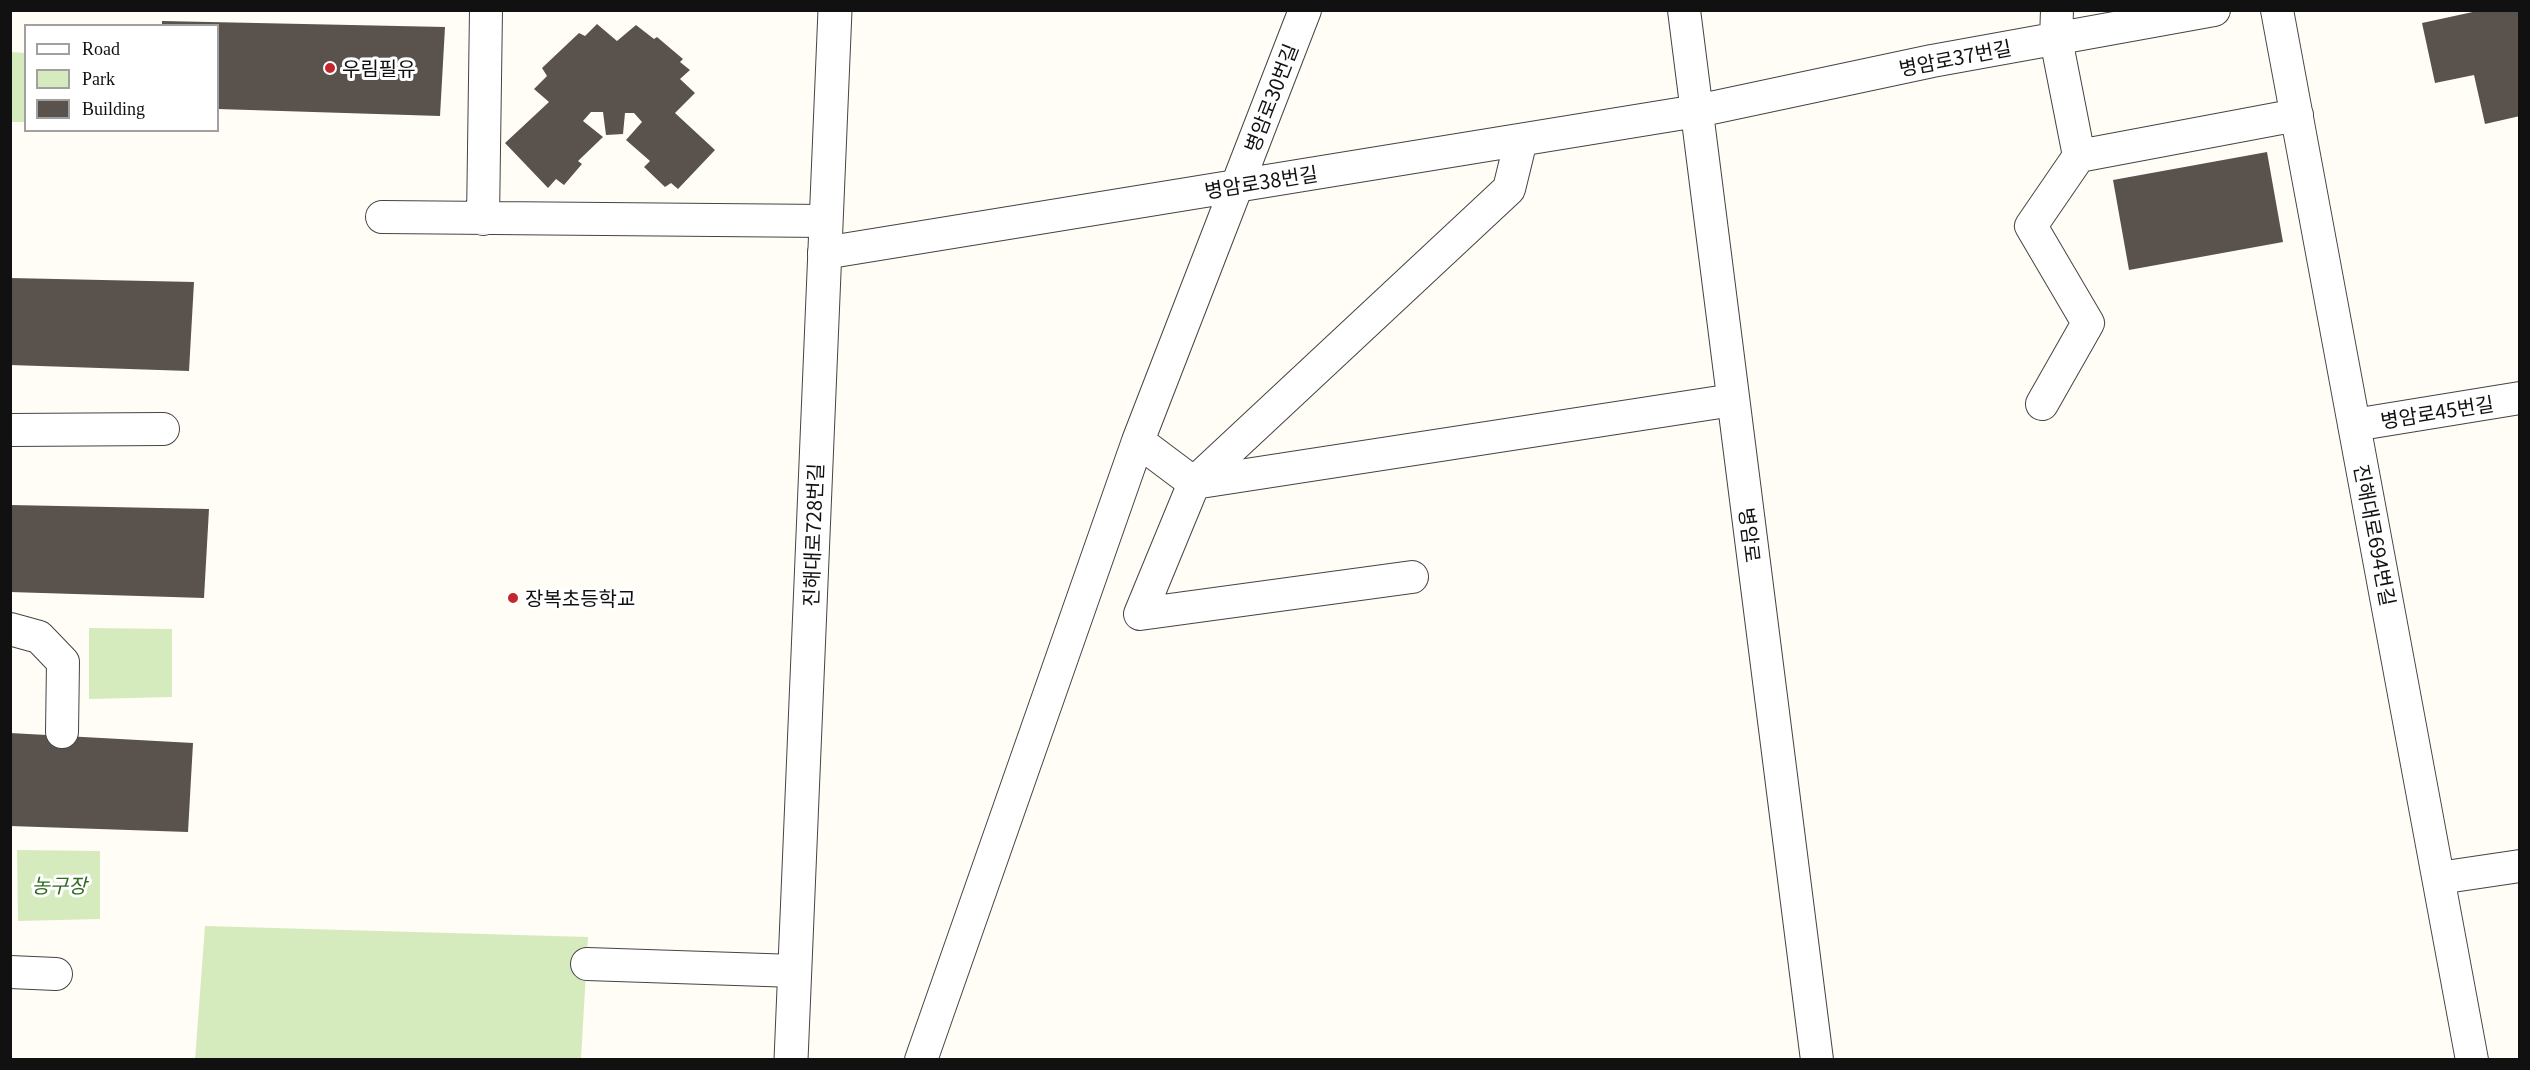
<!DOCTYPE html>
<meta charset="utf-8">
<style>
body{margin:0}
#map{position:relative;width:2530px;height:1070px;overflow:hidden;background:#fffdf5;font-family:Georgia,serif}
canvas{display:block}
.frame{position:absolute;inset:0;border:12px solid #111;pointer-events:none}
.legend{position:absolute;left:24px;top:24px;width:195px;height:108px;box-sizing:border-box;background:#fff;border:2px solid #a0a0a0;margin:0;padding:8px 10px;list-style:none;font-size:18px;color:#111}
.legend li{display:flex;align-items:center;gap:12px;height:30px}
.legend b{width:30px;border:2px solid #a0a0a0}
</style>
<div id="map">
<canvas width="2530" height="1070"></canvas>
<div class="frame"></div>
<ul class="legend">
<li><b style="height:8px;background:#fff"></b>Road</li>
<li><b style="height:16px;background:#d5ebbd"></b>Park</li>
<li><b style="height:16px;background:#5a524d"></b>Building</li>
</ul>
</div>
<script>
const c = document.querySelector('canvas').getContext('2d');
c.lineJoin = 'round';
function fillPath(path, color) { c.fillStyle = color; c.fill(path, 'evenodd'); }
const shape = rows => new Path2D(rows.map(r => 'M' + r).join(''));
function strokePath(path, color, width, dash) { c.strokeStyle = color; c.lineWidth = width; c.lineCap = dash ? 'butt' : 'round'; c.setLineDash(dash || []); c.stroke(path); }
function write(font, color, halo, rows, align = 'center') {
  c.font = font + ' Georgia,"Noto Sans KR",serif'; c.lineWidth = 6; c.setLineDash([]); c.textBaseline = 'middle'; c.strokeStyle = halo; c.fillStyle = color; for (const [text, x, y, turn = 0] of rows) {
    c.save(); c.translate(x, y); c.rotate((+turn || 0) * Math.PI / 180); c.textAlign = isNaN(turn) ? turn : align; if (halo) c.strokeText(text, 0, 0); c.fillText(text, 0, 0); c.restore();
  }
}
fillPath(shape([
 [11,52,25,53,25,122,11,122],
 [89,628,172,629,172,697,89,699],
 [17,850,100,851,100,919,18,921],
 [205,926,588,937,581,1059,195,1060]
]), '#d5ebbd');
fillPath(shape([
 [2482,10,2520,10,2520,116,2485,124,2474,75,2435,83,2422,23],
 [162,21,445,27,440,116,218,109,218,26,162,26],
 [597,24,617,41,636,25,654,39,657,37,683,59,680,62,690,70,680,79,695,93,675,113,715,150,678,189,671,183,665,187,644,167,650,161,626,140,642,122,634,113,625,113,623,134,606,135,603,112,591,112,583,121,603,137,578,161,582,164,564,185,556,179,548,188,505,143,549,102,534,89,547,76,542,68,579,33,585,36],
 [2267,152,2283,242,2129,270,2113,180],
 [10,278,194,282,189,371,10,365],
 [10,505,209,509,204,598,10,592],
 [10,733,193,743,188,832,10,826]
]), '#5a524d');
const minor = shape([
 [1684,10,1817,1060],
 [2277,10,2472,1060],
 [2079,156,2297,115],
 [382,217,826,221],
 [483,219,486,10],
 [824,253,1697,111,1932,61,2214,10],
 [2042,404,2088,323,2031,226,2079,156,2056,39,2057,10],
 [2354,425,2520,398],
 [10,430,163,429],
 [1138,441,1194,483,1733,400],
 [1412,577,1140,614,1194,483,1509,189,1521,140],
 [10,629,39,637,63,662,62,732],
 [2439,878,2520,866],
 [587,964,795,971],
 [10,972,56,974],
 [921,1060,1138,441,1305,10]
]);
const tertiary = shape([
 [791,1060,835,10]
]);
strokePath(minor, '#444', 34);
strokePath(tertiary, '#444', 35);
strokePath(minor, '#fff', 32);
strokePath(tertiary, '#fff', 33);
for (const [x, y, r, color] of [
 [330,68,6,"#c4262e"],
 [513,598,6,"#c4262e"]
]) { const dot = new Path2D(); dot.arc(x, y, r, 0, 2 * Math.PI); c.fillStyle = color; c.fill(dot); strokePath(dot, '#fff', 2); }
write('20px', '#111', '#fff', [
 ["병암로37번길",1955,58,-11],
 ["병암로30번길",1271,98,-69],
 ["병암로38번길",1261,182,-9],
 ["병암로45번길",2437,412,-9],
 ["진해대로728번길",813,535,-88],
 ["병암로",1750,535,83],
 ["진해대로694번길",2375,535,79]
]);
write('20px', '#111', '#fff', [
 ["우림필유",342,68],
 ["장복초등학교",525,598]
], 'left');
write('italic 20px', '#2f6b1f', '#fff', [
 ["농구장",59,885]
]);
</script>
